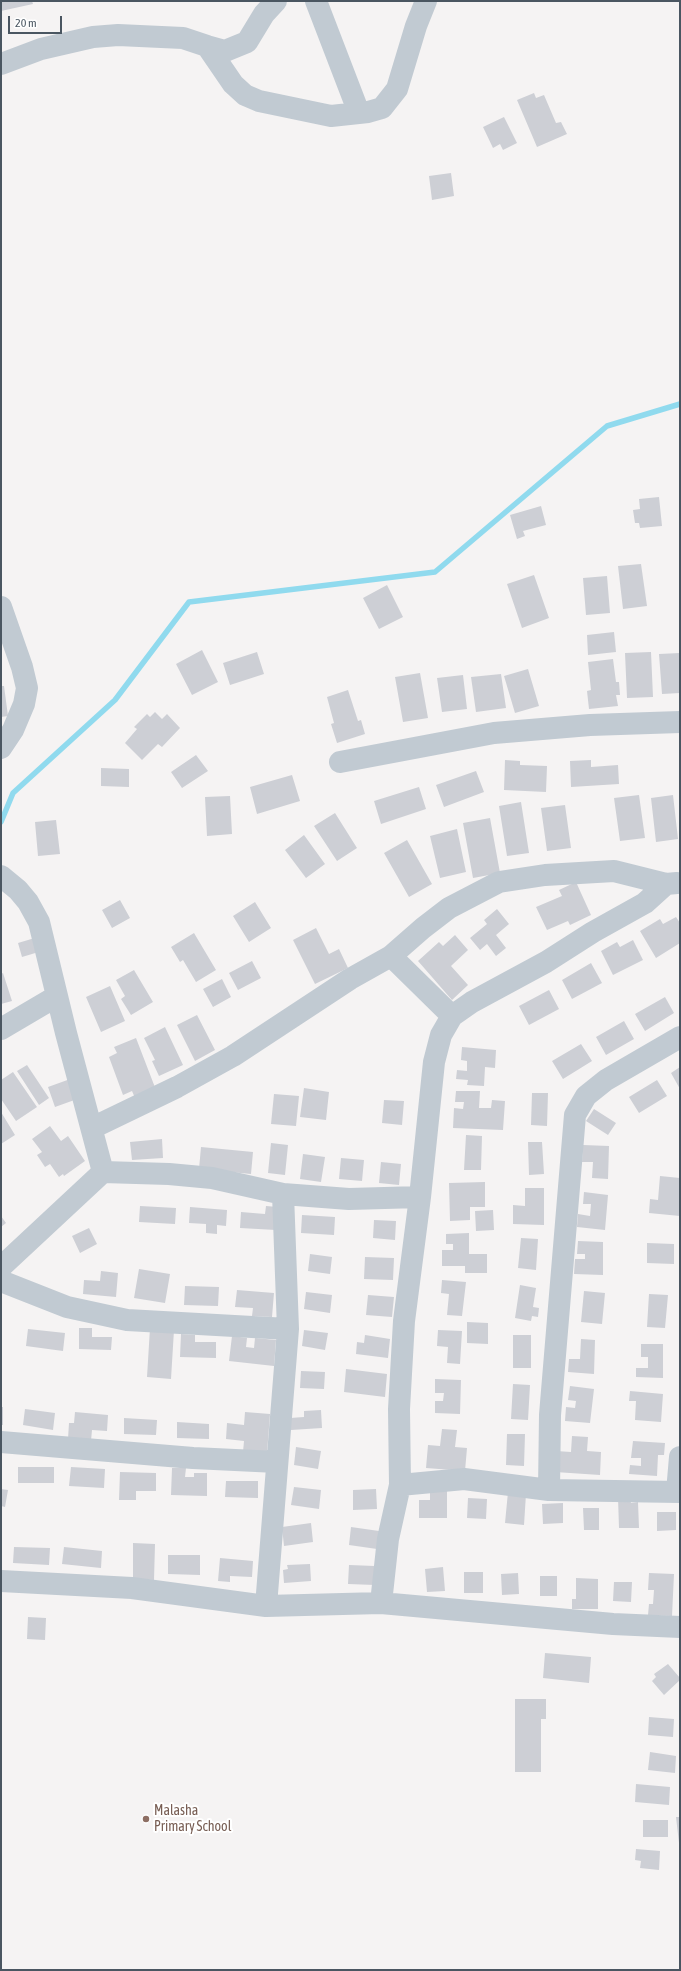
<!DOCTYPE html>
<style>
body{margin:0}
#map{position:relative;width:681px;height:1971px;overflow:hidden;background:#f5f3f3;font-family:"Asap Condensed",sans-serif}
canvas{display:block}
.frame{position:absolute;inset:0;border:2px solid #4a5661;pointer-events:none}
.scale{position:absolute;left:8px;top:16px;width:54px;height:18px;box-sizing:border-box;border:2px solid #4a5661;border-top:0;padding-left:5px;font-size:12px;line-height:14px;white-space:nowrap;color:#4a5661;-webkit-text-stroke:3px #fff;paint-order:stroke}
</style>
<div id="map">
<canvas width="681" height="1971"></canvas>
<div class="frame"></div>
<div class="scale">20 m</div>
</div>
<script>
const c = document.querySelector('canvas').getContext('2d');
c.lineJoin = 'round';
const shape = rows => new Path2D(rows.map(r => 'M' + r).join(''));
function strokePath(path, color, width, dash) { c.strokeStyle = color; c.lineWidth = width; c.lineCap = dash ? 'butt' : 'round'; c.setLineDash(dash || []); c.stroke(path); }
function fillPath(path, color) { c.fillStyle = color; c.fill(path, 'evenodd'); }
function write(font, color, halo, rows, align = 'center') {
  c.font = font + ' "Asap Condensed",sans-serif'; c.lineWidth = 4; c.setLineDash([]); c.textBaseline = 'middle'; c.strokeStyle = halo; c.fillStyle = color; for (const [text, x, y, turn = 0] of rows) {
    c.save(); c.translate(x, y); c.rotate((+turn || 0) * Math.PI / 180); c.textAlign = isNaN(turn) ? turn : align; if (halo) c.strokeText(text, 0, 0); c.fillText(text, 0, 0); c.restore();
  }
}
strokePath(shape([
 [1,822,13,793,115,700,189,602,435,572,607,426,680,404]
]), '#90daee', 5.5);
fillPath(shape([
 [1,1,32,1,33,4,1,11],
 [534,93,536,98,544,95,556,123,561,122,567,134,537,147,517,100],
 [504,117,517,143,503,150,500,144,493,148,483,127],
 [451,173,454,196,432,200,429,176],
 [659,497,662,526,640,528,639,523,635,523,633,510,640,509,639,499],
 [541,506,546,525,523,531,525,536,517,539,510,515],
 [641,564,647,606,623,609,618,566],
 [534,575,549,618,522,628,507,584],
 [607,576,610,613,586,615,583,578],
 [387,585,403,617,379,629,363,598],
 [614,632,616,652,588,655,587,635],
 [202,650,218,682,192,695,176,664],
 [257,652,264,674,230,685,223,663],
 [651,652,653,697,627,698,625,653],
 [680,653,680,693,662,694,659,654],
 [613,659,616,682,619,682,620,695,616,695,618,706,589,709,587,691,591,690,588,662],
 [528,669,539,706,515,713,504,676],
 [420,673,428,718,403,722,395,677],
 [501,674,506,708,476,712,471,677],
 [463,675,467,709,442,712,437,678],
 [1,686,4,686,8,716,1,717],
 [348,690,358,721,361,720,365,734,337,743,331,724,334,723,327,697],
 [155,712,162,719,167,714,180,728,162,747,158,744,142,760,125,743,137,729,134,727,147,714,150,717],
 [196,755,208,771,182,788,171,772],
 [505,760,520,761,520,765,547,766,546,792,504,790],
 [591,760,591,767,618,765,619,784,571,787,570,761],
 [101,768,129,769,129,787,101,786],
 [476,771,484,792,444,807,436,785],
 [292,775,300,801,257,814,250,787],
 [419,787,426,809,381,824,374,801],
 [639,795,645,838,620,841,614,798],
 [673,795,678,839,656,842,651,798],
 [230,796,232,834,207,836,205,797],
 [521,802,529,853,507,856,499,806],
 [565,805,571,848,547,851,541,808],
 [335,813,357,848,337,861,314,826],
 [490,818,500,873,473,878,463,823],
 [56,820,60,854,38,856,35,822],
 [457,829,466,872,440,878,430,836],
 [304,835,325,864,306,878,285,850],
 [407,840,432,884,409,897,384,853],
 [576,882,591,915,570,925,568,921,547,930,536,907,562,896,559,890],
 [120,900,130,918,112,928,102,910],
 [255,902,271,928,249,942,233,916],
 [497,909,509,924,496,935,506,948,496,956,487,944,480,950,470,938,487,924,484,920],
 [676,917,680,923,680,943,656,958,640,931,660,919,663,924],
 [316,928,329,954,339,949,348,968,315,984,293,940],
 [194,933,216,970,196,982,183,960,180,962,171,947],
 [455,935,468,950,451,966,468,985,452,1000,418,961,439,942,443,946],
 [38,937,42,951,22,957,18,943],
 [633,940,643,960,613,975,601,951,617,942,620,947],
 [252,961,261,978,238,990,229,973],
 [591,963,602,983,572,999,562,980],
 [134,970,153,1002,131,1015,121,999,125,996,116,980],
 [3,973,12,1001,1,1004,1,974],
 [222,979,231,997,213,1007,203,989],
 [110,986,125,1021,101,1032,86,997],
 [549,990,559,1009,529,1025,519,1006],
 [665,997,674,1013,645,1031,635,1014],
 [197,1015,215,1050,195,1061,177,1025],
 [624,1021,634,1039,606,1055,596,1037],
 [165,1027,183,1065,159,1076,152,1061,155,1060,144,1038],
 [136,1038,156,1090,135,1098,132,1091,123,1095,109,1057,117,1053,114,1047],
 [581,1044,592,1061,563,1079,552,1061],
 [462,1047,496,1050,495,1068,485,1067,484,1086,467,1085,468,1080,456,1079,457,1070,467,1071,467,1061,461,1060],
 [27,1065,49,1098,39,1105,17,1071],
 [680,1067,680,1089,671,1073],
 [13,1072,37,1107,16,1121,1,1099,1,1080],
 [73,1078,80,1098,55,1107,48,1087],
 [657,1080,667,1096,639,1113,629,1097],
 [304,1088,329,1092,326,1120,300,1117],
 [456,1091,480,1091,479,1108,491,1108,492,1100,505,1101,503,1130,453,1128,454,1108,463,1109,464,1102,455,1102],
 [532,1093,548,1093,547,1126,531,1125],
 [274,1094,299,1096,296,1126,271,1124],
 [384,1100,404,1101,402,1125,382,1123],
 [594,1109,616,1123,608,1135,586,1121],
 [1,1112,15,1135,1,1144],
 [50,1126,61,1141,68,1136,85,1161,64,1176,63,1174,59,1177,50,1164,45,1167,37,1155,42,1152,32,1139],
 [466,1135,482,1136,481,1170,464,1170],
 [162,1139,163,1158,132,1160,130,1142],
 [528,1142,542,1142,544,1174,529,1175],
 [271,1143,288,1145,285,1175,268,1173],
 [583,1145,609,1146,608,1179,592,1178,593,1162,582,1162],
 [201,1147,253,1152,251,1174,199,1169],
 [303,1154,325,1157,321,1182,300,1179],
 [341,1158,364,1160,362,1181,339,1179],
 [381,1162,401,1164,399,1185,379,1183],
 [660,1176,680,1178,680,1216,649,1213,650,1199,658,1200],
 [485,1182,485,1207,470,1207,470,1220,450,1221,449,1183],
 [525,1188,544,1188,544,1225,513,1224,513,1205,525,1206],
 [584,1192,608,1195,605,1230,577,1227,578,1214,590,1216,591,1204,583,1204],
 [140,1206,176,1208,175,1224,139,1222],
 [266,1206,278,1207,276,1230,240,1228,241,1212,265,1214],
 [190,1207,227,1210,226,1226,217,1225,217,1234,206,1233,206,1224,189,1223],
 [493,1210,494,1230,476,1231,475,1211],
 [302,1215,335,1217,334,1235,301,1233],
 [1,1216,6,1223,1,1227],
 [374,1220,396,1221,395,1240,373,1238],
 [89,1228,97,1244,80,1253,72,1236],
 [469,1233,469,1254,487,1254,487,1273,465,1273,465,1266,442,1266,442,1250,453,1250,453,1244,446,1244,446,1234],
 [521,1238,538,1239,536,1270,518,1268],
 [578,1241,603,1242,603,1275,574,1274,575,1259,585,1259,585,1254,577,1254],
 [647,1243,674,1244,674,1264,647,1263],
 [310,1254,332,1257,330,1274,308,1271],
 [365,1257,394,1258,393,1280,364,1279],
 [139,1269,170,1274,165,1303,134,1298],
 [101,1271,118,1273,116,1297,83,1294,84,1280,100,1281],
 [442,1280,466,1282,462,1316,447,1315,449,1294,441,1293],
 [520,1285,536,1288,533,1307,539,1308,538,1317,532,1316,531,1321,515,1318],
 [185,1286,219,1287,218,1306,184,1305],
 [237,1290,274,1293,272,1317,252,1316,253,1308,235,1307],
 [584,1291,605,1293,602,1324,581,1322],
 [306,1292,332,1295,330,1313,304,1309],
 [649,1294,668,1295,665,1328,647,1327],
 [368,1295,394,1297,392,1317,366,1315],
 [467,1322,488,1323,488,1344,467,1343],
 [79,1328,92,1328,92,1337,112,1337,111,1350,79,1349],
 [150,1328,174,1330,171,1379,147,1377],
 [28,1329,65,1333,63,1351,26,1346],
 [304,1330,328,1333,325,1350,302,1346],
 [438,1330,462,1331,460,1364,447,1363,448,1347,437,1346],
 [181,1334,195,1335,195,1342,216,1342,216,1358,180,1357],
 [365,1335,390,1339,388,1358,356,1354,357,1342,364,1343],
 [513,1335,531,1335,531,1368,513,1368],
 [232,1336,247,1338,246,1347,254,1348,255,1338,276,1340,274,1366,229,1361],
 [581,1339,595,1340,594,1374,568,1372,569,1359,580,1359],
 [641,1344,663,1344,663,1378,636,1377,636,1368,648,1368,648,1357,641,1357],
 [346,1369,387,1374,385,1397,344,1392],
 [301,1371,325,1372,324,1389,300,1388],
 [435,1379,461,1380,460,1414,435,1413,435,1401,443,1401,444,1393,435,1393],
 [513,1384,530,1385,528,1420,511,1419],
 [570,1386,594,1389,590,1423,565,1421,566,1407,575,1408,576,1401,568,1400],
 [630,1391,663,1394,661,1422,635,1420,636,1401,629,1401],
 [1,1407,3,1407,3,1425,1,1425],
 [25,1409,55,1413,53,1430,23,1425],
 [321,1410,322,1428,291,1430,290,1418,304,1417,304,1411],
 [75,1412,108,1415,107,1431,92,1430,91,1441,68,1439,69,1423,74,1423],
 [245,1412,270,1414,267,1453,243,1452,244,1441,226,1439,227,1423,244,1425],
 [124,1418,157,1420,156,1435,124,1434],
 [177,1422,209,1424,209,1439,177,1438],
 [442,1429,457,1430,455,1447,467,1448,465,1471,426,1468,428,1445,440,1446],
 [507,1434,525,1434,524,1466,506,1465],
 [572,1436,588,1437,587,1451,601,1452,600,1475,555,1472,556,1451,571,1452],
 [633,1441,665,1443,664,1455,658,1455,657,1476,629,1474,630,1465,641,1466,641,1458,631,1458],
 [296,1447,321,1451,318,1469,294,1465],
 [18,1467,54,1467,54,1483,18,1483],
 [71,1467,105,1469,104,1488,69,1486],
 [172,1468,186,1468,185,1477,194,1477,194,1473,207,1473,207,1496,171,1495],
 [120,1472,156,1473,156,1491,136,1491,136,1500,119,1500],
 [226,1481,258,1481,258,1498,225,1497],
 [294,1487,321,1490,319,1509,291,1505],
 [430,1488,447,1488,447,1518,419,1518,419,1500,430,1500],
 [1,1489,8,1490,5,1507,1,1506],
 [376,1489,377,1509,353,1510,353,1490],
 [508,1492,526,1494,524,1525,505,1523],
 [618,1497,630,1497,631,1503,638,1502,639,1528,619,1528],
 [468,1498,487,1499,486,1519,467,1518],
 [563,1503,563,1523,543,1524,542,1504],
 [583,1508,599,1508,599,1530,584,1530],
 [657,1512,676,1512,676,1530,657,1531],
 [311,1523,313,1542,284,1546,282,1527],
 [351,1527,386,1532,384,1550,349,1545],
 [133,1543,155,1544,154,1580,133,1579],
 [14,1547,50,1548,49,1565,13,1563],
 [64,1547,102,1551,101,1568,62,1564],
 [168,1555,200,1555,200,1575,168,1574],
 [220,1558,253,1561,252,1577,230,1576,230,1582,218,1581],
 [310,1564,311,1581,284,1583,283,1570,288,1569,287,1565],
 [349,1565,375,1566,375,1585,348,1584],
 [443,1567,445,1591,427,1592,425,1569],
 [464,1572,483,1572,483,1593,464,1593],
 [518,1573,519,1594,502,1595,501,1574],
 [649,1573,674,1574,672,1616,648,1615,649,1604,653,1604,654,1590,648,1590],
 [540,1576,557,1576,557,1596,540,1596],
 [576,1578,598,1579,598,1609,572,1609,572,1599,576,1599],
 [614,1582,632,1582,631,1602,613,1601],
 [28,1617,46,1618,45,1640,27,1639],
 [545,1653,591,1657,589,1683,543,1678],
 [668,1664,680,1678,680,1680,664,1695,652,1681,656,1677,654,1674],
 [515,1699,546,1699,546,1719,541,1719,541,1772,515,1772],
 [649,1717,674,1719,673,1737,648,1735],
 [650,1752,676,1756,675,1773,648,1770],
 [636,1784,670,1787,669,1805,635,1802],
 [676,1817,680,1817,680,1843,679,1843],
 [643,1820,668,1820,668,1837,643,1837],
 [636,1849,660,1851,659,1870,640,1868,641,1861,635,1860]
]), '#cdcfd5');
strokePath(shape([
 [316,1,359,113],
 [207,46,225,51,247,42,264,14,276,1],
 [1,64,41,49,93,37,118,35,183,38,207,46,233,84,245,95,259,101,331,116,368,112,382,108,397,89,416,26,426,1],
 [1,607,22,667,27,688,24,704,13,730,1,748],
 [340,762,494,733,590,725,680,722],
 [1,876,18,890,28,902,39,922,66,1033,103,1172],
 [391,956,452,1016],
 [1,1029,57,996],
 [92,1128,177,1087,233,1056,350,979,391,956,423,928,449,908,499,882,545,875,614,871,666,884,677,883],
 [1,1267,103,1172,169,1174,212,1178,283,1194,349,1199,420,1197],
 [1,1281,67,1307,127,1320,288,1329],
 [1,1442,193,1458,277,1462],
 [400,1485,464,1479,549,1490,680,1492],
 [549,1490,550,1415,575,1115,586,1096,606,1080,680,1037],
 [677,1492,680,1457],
 [1,1581,132,1588,266,1606,381,1603,613,1624,680,1627],
 [381,1603,388,1539,400,1485,399,1409,404,1321,420,1197,434,1062,441,1035,452,1016,472,1002,546,962,593,932,645,903,666,884],
 [266,1606,288,1329,283,1194]
]), '#c1cad2', 22);
for (const [x, y, r, color] of [
 [146,1819,4,"#8d6e63"]
]) { const dot = new Path2D(); dot.arc(x, y, r, 0, 2 * Math.PI); c.fillStyle = color; c.fill(dot); strokePath(dot, '#fff', 1.5); }
write('14px', '#785e54', '#fff', [
 ["Malasha",154,1811],
 ["Primary School",154,1827]
], 'left');
</script>
